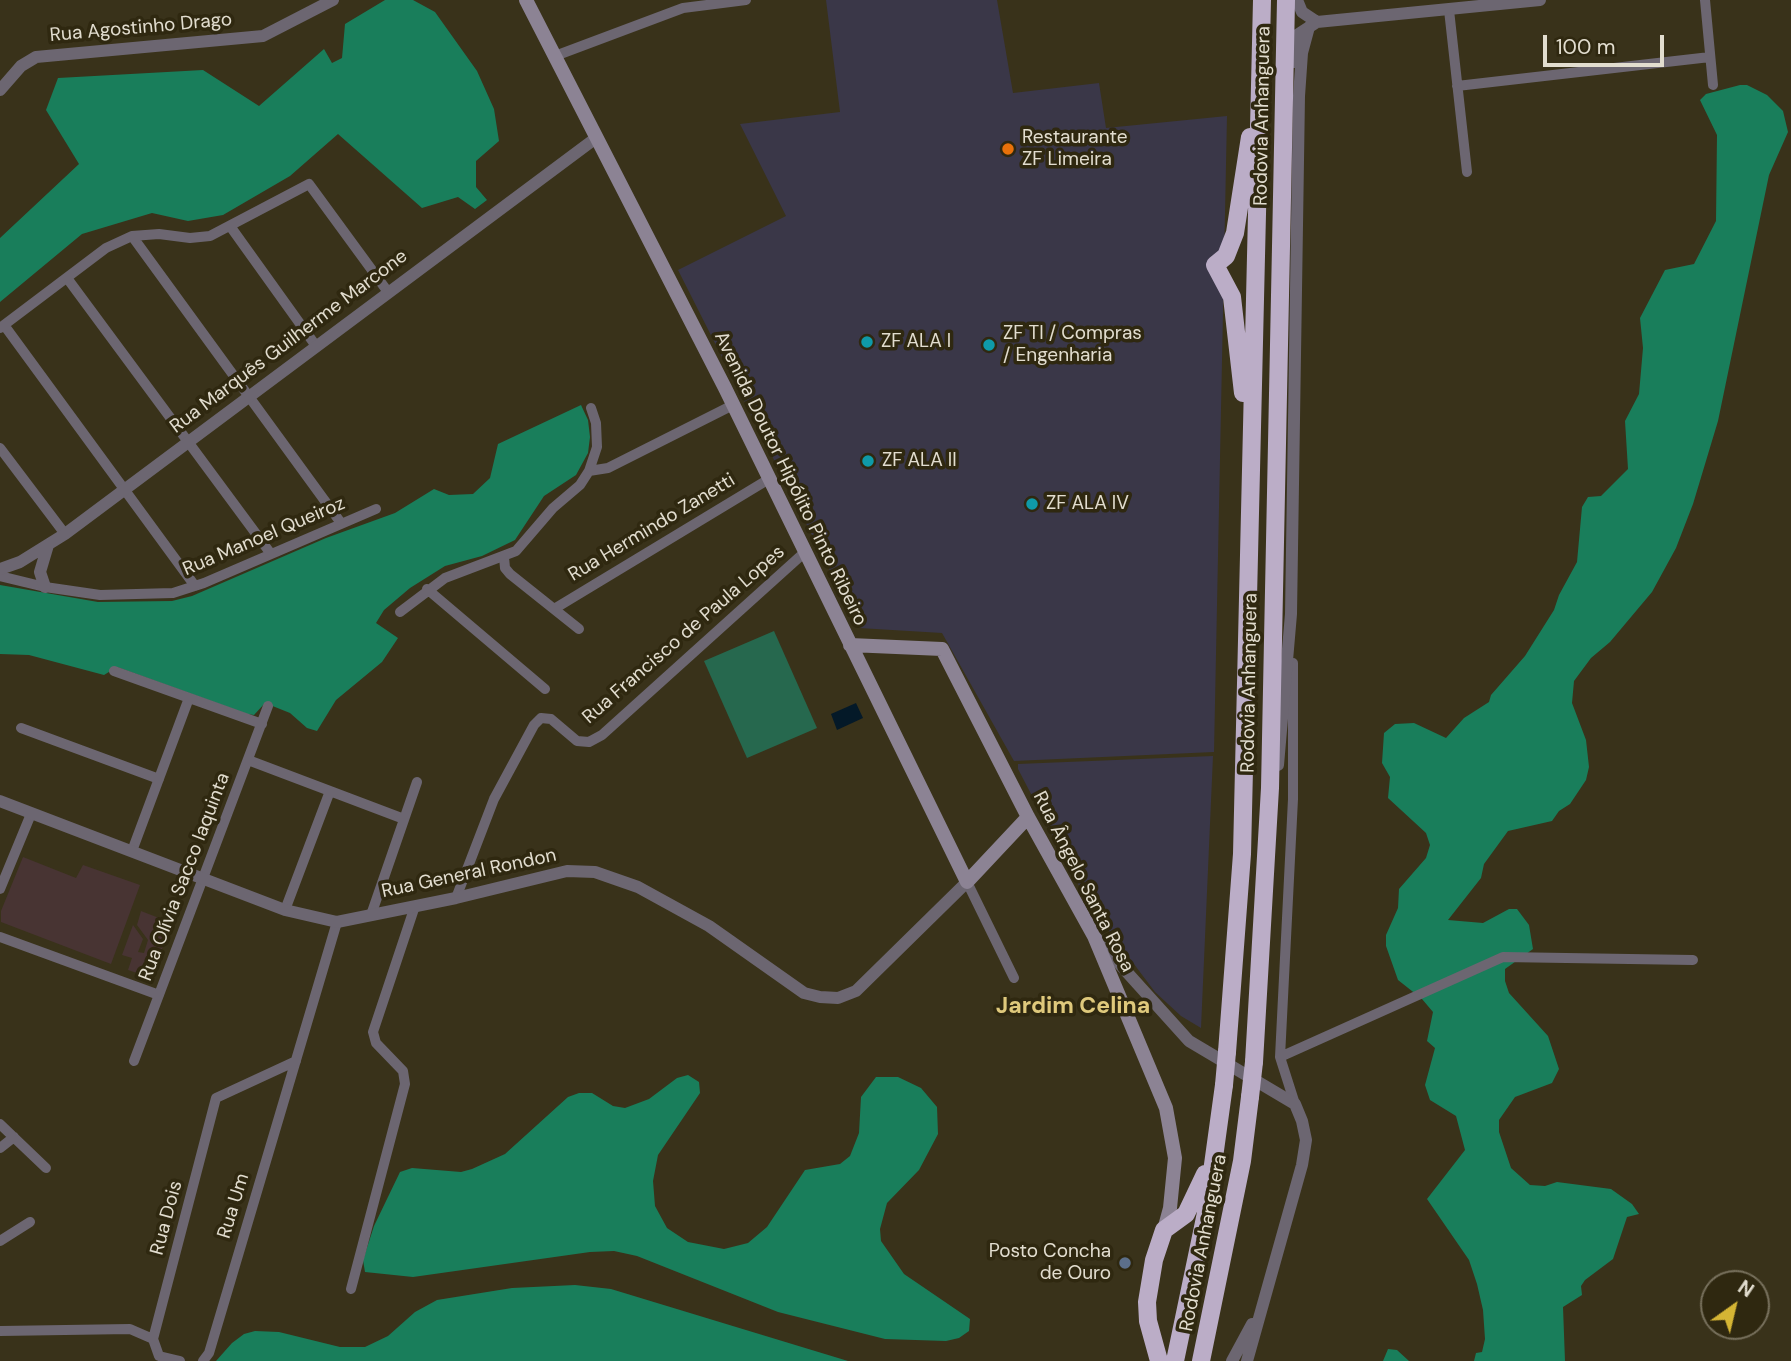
<!DOCTYPE html>
<meta charset="utf-8">
<style>
body{margin:0}
#map{position:relative;width:1791px;height:1361px;overflow:hidden;background:#39321a;font-family:"DM Sans",sans-serif}
canvas{display:block}
.north{position:absolute;left:1700px;top:1270px;width:70px;height:70px;box-sizing:border-box;background:#2f2810;border:2px solid #77705c;border-radius:50%;rotate:34deg;font-size:19px;font-weight:700;line-height:28px;text-align:center;color:#e2ddcf}
.north::after{content:'';display:block;margin:auto;width:24px;height:32px;background:#d5b534;clip-path:polygon(50% 0,100% 100%,50% 72%,0 100%)}
.scale{position:absolute;left:1543px;top:35px;width:121px;height:32px;box-sizing:border-box;border:4px solid #e2ddcf;border-top:0;padding-left:9px;font-size:21px;line-height:24px;white-space:nowrap;color:#e2ddcf;-webkit-text-stroke:5px #2f2810;paint-order:stroke}
</style>
<div id="map">
<canvas width="1791" height="1361"></canvas>
<div class="north">N</div>
<div class="scale">100 m</div>
</div>
<script>
const c = document.querySelector('canvas').getContext('2d');
c.lineJoin = 'round';
function fillPath(path, color) { c.fillStyle = color; c.fill(path, 'evenodd'); }
const shape = rows => new Path2D(rows.map(r => 'M' + r).join(''));
function strokePath(path, color, width, dash) { c.strokeStyle = color; c.lineWidth = width; c.lineCap = dash ? 'butt' : 'round'; c.setLineDash(dash || []); c.stroke(path); }
function write(font, color, halo, rows, align = 'center') {
  c.font = font + ' "DM Sans",sans-serif'; c.lineWidth = 7; c.setLineDash([]); c.textBaseline = 'middle'; c.strokeStyle = halo; c.fillStyle = color; for (const [text, x, y, turn = 0] of rows) {
    c.save(); c.translate(x, y); c.rotate((+turn || 0) * Math.PI / 180); c.textAlign = isNaN(turn) ? turn : align; if (halo) c.strokeText(text, 0, 0); c.fillText(text, 0, 0); c.restore();
  }
}
fillPath(shape([
 [826,0,997,0,1013,93,1099,83,1106,128,1227,116,1214,752,1014,761,942,633,859,628,678,270,786,216,740,124,840,112],
 [1213,756,1201,1028,1181,1016,1155,992,1088,903,1018,769,1018,764]
]), '#3a3748');
fillPath(shape([
 [23,857,76,878,83,865,140,885,111,964,1,922,1,911],
 [141,911,172,923,155,967,144,962,140,974,128,970,132,958,122,955,133,925,143,939,138,952,144,953,148,940,137,925]
]), '#483433');
fillPath(shape([
 [774,631,817,728,747,758,704,661]
]), '#26684e');
fillPath(shape([
 [385,0,413,0,435,12,477,71,494,109,499,141,476,161,476,187,487,200,475,209,458,197,422,208,338,134,290,176,223,215,188,221,152,213,82,234,0,302,0,238,79,164,46,110,58,78,203,70,259,106,324,49,332,63,342,58,345,24],
 [1740,85,1747,85,1767,95,1783,111,1788,132,1769,175,1718,421,1693,504,1676,548,1652,592,1610,642,1591,658,1574,681,1572,703,1586,740,1589,767,1586,780,1570,804,1559,811,1552,821,1508,831,1484,864,1481,878,1448,920,1483,923,1509,909,1517,909,1529,925,1533,949,1505,969,1505,981,1509,993,1548,1036,1559,1069,1552,1083,1515,1097,1499,1120,1499,1132,1511,1168,1530,1185,1545,1186,1557,1182,1611,1189,1632,1204,1639,1214,1627,1217,1613,1259,1585,1280,1581,1286,1582,1295,1563,1307,1565,1361,1474,1361,1476,1353,1482,1352,1485,1339,1483,1310,1477,1284,1469,1260,1427,1199,1465,1150,1456,1116,1430,1100,1425,1085,1435,1048,1427,1041,1433,1012,1422,999,1398,980,1386,946,1386,935,1398,908,1399,889,1426,858,1430,845,1426,833,1388,798,1390,777,1382,763,1384,733,1395,724,1414,723,1446,738,1464,718,1489,702,1491,695,1525,656,1554,610,1559,595,1577,562,1582,507,1588,497,1601,496,1628,469,1625,421,1639,394,1643,348,1640,318,1665,270,1694,264,1716,221,1717,135,1700,100,1706,94],
 [581,405,588,420,590,437,588,453,576,475,544,496,515,540,482,556,445,566,410,588,384,610,376,623,398,638,382,662,336,700,317,731,307,728,290,713,265,703,254,715,247,714,117,667,104,675,29,655,0,654,0,585,98,602,172,601,192,596,326,538,395,513,434,489,449,495,473,494,490,478,498,444],
 [688,1075,699,1082,700,1093,658,1155,653,1181,655,1206,667,1228,688,1242,724,1249,748,1243,767,1227,805,1170,840,1164,850,1156,859,1133,861,1097,876,1077,898,1077,921,1088,937,1107,938,1134,919,1170,887,1203,880,1229,881,1241,904,1274,970,1319,969,1331,959,1338,946,1341,885,1339,778,1312,637,1256,614,1251,590,1252,413,1277,365,1272,363,1260,374,1226,400,1172,412,1168,461,1172,472,1169,505,1154,568,1097,579,1093,592,1093,613,1106,625,1108,649,1099,677,1078],
 [575,1285,611,1289,848,1361,216,1361,232,1343,244,1334,255,1331,279,1332,340,1347,365,1347,388,1336,415,1312,437,1300,512,1288],
 [1388,1349,1397,1350,1409,1361,1383,1361]
]), '#197e5b');
fillPath(shape([
 [856,703,863,718,837,730,831,714]
]), '#041928');
strokePath(shape([
 [1705,0,1713,85],
 [1449,10,1467,172],
 [555,56,683,8,746,0],
 [1457,86,1710,57],
 [230,226,316,346],
 [132,236,341,523],
 [67,278,271,554],
 [4,325,195,586],
 [0,328,106,248,132,236,159,234,190,238,210,236,309,184,388,292],
 [0,448,65,534],
 [589,471,608,468,733,405],
 [504,557,505,568,510,574,579,629],
 [0,576,45,587,100,595,173,593,204,583,376,509],
 [427,589,545,689],
 [554,609,769,479],
 [400,612,445,578,516,551,553,508,580,485,589,471,597,447,596,423,591,408],
 [1293,663,1293,799,1280,1057,1295,1104],
 [114,671,262,724],
 [21,728,159,779],
 [248,760,404,819],
 [132,851,189,698],
 [967,882,1014,978],
 [0,889,31,814],
 [456,898,494,799,534,725,541,718,551,719,577,741,589,742,602,735,805,552],
 [285,910,330,791],
 [371,915,417,782],
 [0,937,159,995],
 [1280,1057,1503,957,1693,960],
 [134,1061,268,706],
 [0,1124,46,1168],
 [0,1148,14,1137],
 [0,1241,30,1222],
 [351,1289,405,1084,403,1071,376,1043,373,1032,415,906],
 [0,1331,130,1329,153,1339],
 [180,1361,159,1356,153,1339,216,1098,296,1061],
 [203,1361,209,1353,337,922]
]), '#6c6671', 10);
strokePath(shape([
 [1297,0,1302,12,1317,22],
 [1294,62,1297,35,1317,22,1540,0],
 [0,90,21,66,36,57,263,36,333,0],
 [0,569,20,562,65,534,596,138],
 [45,587,40,572,48,545],
 [1278,765,1291,614,1299,96,1302,53,1309,27],
 [0,801,285,910,337,922,456,898,567,871,595,872,638,887,709,926,804,993,820,997,838,998,856,991,967,882],
 [1097,939,1189,1041,1295,1104,1302,1121,1306,1140,1302,1165,1247,1361],
 [1232,1361,1252,1324]
]), '#6c6671', 12);
strokePath(shape([
 [526,0,725,388,967,882,1028,817],
 [850,645,942,649,1028,817,1094,936,1166,1108,1175,1158,1170,1208,1164,1230]
]), '#8c8394', 14);
strokePath(shape([
 [1243,393,1232,297,1215,265,1226,256,1235,233,1250,137],
 [1227,1052,1242,854,1262,0],
 [1254,1062,1270,788,1286,0],
 [1159,1361,1148,1321,1147,1302,1154,1260,1164,1230,1186,1214,1205,1174],
 [1175,1361,1207,1208,1224,1085],
 [1201,1361,1242,1161,1250,1097]
]), '#bbadc7', 18);
strokePath(shape([
 [1224,1085,1227,1052],
 [1250,1097,1254,1062]
]), '#bbadc7', 18);
for (const [x, y, r, color] of [
 [1008,149,7,"#e8710a"],
 [867,342,7,"#0f9aa8"],
 [989,345,7,"#0f9aa8"],
 [868,461,7,"#0f9aa8"],
 [1032,504,7,"#0f9aa8"],
 [1125,1263,7,"#5c6f8a"]
]) { const dot = new Path2D(); dot.arc(x, y, r, 0, 2 * Math.PI); c.fillStyle = color; c.fill(dot); strokePath(dot, '#2f2810', 2.5); }
write('19px', '#e2ddcf', '#2f2810', [
 ["Rua Agostinho Drago",141,28,-5],
 ["Rodovia Anhanguera",1263,116,-89],
 ["Rua Marquês Guilherme Marcone",289,342,-37],
 ["Avenida Doutor Hipólito Pinto Ribeiro",790,479,64],
 ["Rua Hermindo Zanetti",652,528,-31],
 ["Rua Manoel Queiroz",264,537,-23],
 ["Rua Francisco de Paula Lopes",684,635,-41],
 ["Rodovia Anhanguera",1250,683,-89],
 ["Rua General Rondon",469,874,-12],
 ["Rua Olívia Sacco Iaquinta",185,877,-69],
 ["Rua Ângelo Santa Rosa",1083,882,63],
 ["Rua Um",234,1206,-73],
 ["Rua Dois",167,1218,-75],
 ["Rodovia Anhanguera",1204,1243,-79]
]);
write('19px', '#e2ddcf', '#2f2810', [
 ["Restaurante",1022,138],
 ["ZF Limeira",1022,160],
 ["ZF TI / Compras",1003,334],
 ["/ Engenharia",1003,356],
 ["ZF ALA I",881,342],
 ["ZF ALA II",882,461],
 ["ZF ALA IV",1046,504],
 ["Posto Concha",1111,1252,"right"],
 ["de Ouro",1111,1274,"right"]
], 'left');
write('bold 23px', '#dfc97c', '#2f2810', [
 ["Jardim Celina",1073,1007]
]);
</script>
